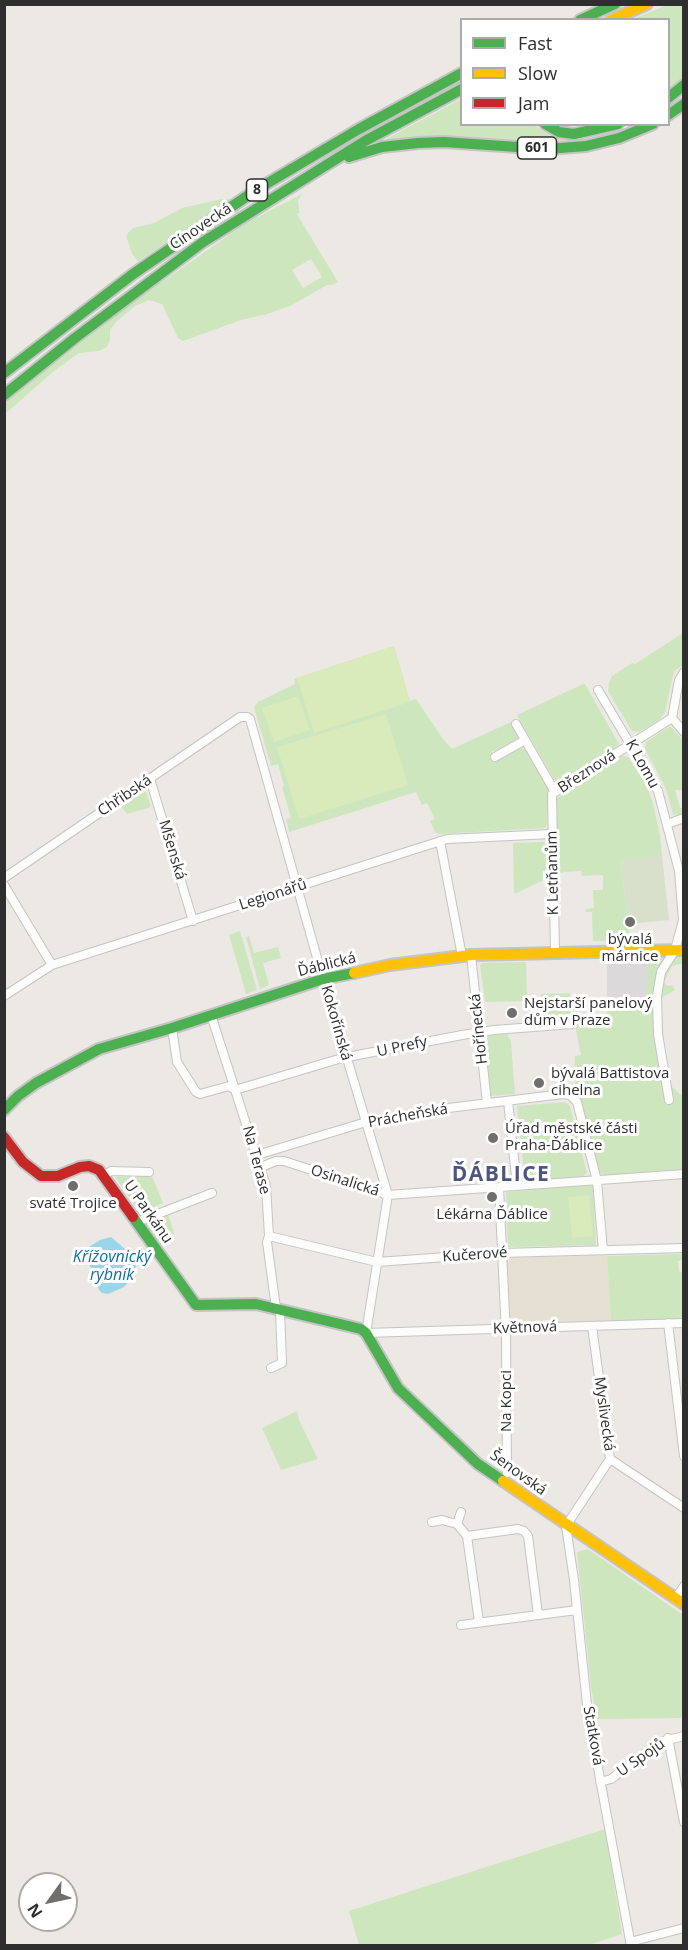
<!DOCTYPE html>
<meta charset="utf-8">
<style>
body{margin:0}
#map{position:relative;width:688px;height:1950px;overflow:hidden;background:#ece8e4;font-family:"Open Sans",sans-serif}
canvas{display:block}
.frame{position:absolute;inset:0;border:6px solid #2e2e2e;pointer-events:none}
.legend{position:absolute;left:460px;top:18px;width:210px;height:108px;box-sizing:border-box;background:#fff;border:2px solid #ababab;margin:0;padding:8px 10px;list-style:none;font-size:18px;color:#2e2e2e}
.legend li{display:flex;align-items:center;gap:12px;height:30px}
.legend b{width:30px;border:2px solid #ababab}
.north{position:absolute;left:18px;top:1872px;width:60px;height:60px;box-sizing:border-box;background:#fff;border:2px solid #ababab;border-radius:50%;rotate:237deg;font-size:16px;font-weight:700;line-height:24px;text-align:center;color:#2e2e2e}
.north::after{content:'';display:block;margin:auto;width:21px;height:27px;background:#706f6e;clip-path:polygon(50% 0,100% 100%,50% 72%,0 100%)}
</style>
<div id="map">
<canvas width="688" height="1950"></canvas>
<div class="frame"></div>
<ul class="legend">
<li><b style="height:8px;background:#4caf50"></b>Fast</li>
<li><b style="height:8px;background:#ffc107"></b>Slow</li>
<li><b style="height:8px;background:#c62828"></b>Jam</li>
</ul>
<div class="north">N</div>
</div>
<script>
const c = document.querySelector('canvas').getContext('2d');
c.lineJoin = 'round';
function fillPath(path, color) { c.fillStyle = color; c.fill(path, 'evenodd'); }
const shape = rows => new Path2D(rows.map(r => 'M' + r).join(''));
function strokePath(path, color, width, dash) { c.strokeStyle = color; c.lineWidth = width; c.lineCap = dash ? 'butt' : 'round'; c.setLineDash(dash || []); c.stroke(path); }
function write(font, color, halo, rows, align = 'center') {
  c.font = font + ' "Open Sans",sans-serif'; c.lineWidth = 6; c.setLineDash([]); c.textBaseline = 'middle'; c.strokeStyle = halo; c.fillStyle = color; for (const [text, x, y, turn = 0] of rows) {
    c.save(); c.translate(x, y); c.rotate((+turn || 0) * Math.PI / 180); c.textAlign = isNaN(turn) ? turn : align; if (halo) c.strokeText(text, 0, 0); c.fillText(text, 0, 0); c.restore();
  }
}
fillPath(shape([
 [648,957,648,1003,636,1007,607,1011,607,958]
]), '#dcd9db');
fillPath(shape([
 [607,1255,611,1321,508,1322,504,1260,507,1258]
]), '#e6e0d3');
fillPath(shape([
 [667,5,683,5,683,80,669,92,668,20,631,20],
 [461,99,462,124,534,125,552,137,569,140,570,144,386,141,386,139],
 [302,194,298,200,299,214,296,213,338,282,331,285,327,285,290,306,267,314,241,320,183,341,178,338,162,304,149,300,135,306,116,322,110,330,110,339,107,347,99,351,79,353,54,371,5,414,5,403,122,310,246,223],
 [311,259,322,277,303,288,292,270],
 [222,199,233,199,138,261,132,254,126,235,133,228,154,223,182,208],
 [683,633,683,665,674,671,665,712,659,720,639,732,632,731,608,691,609,683,612,676,632,663,635,664],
 [394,646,410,701,416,699,443,739,452,749,511,722,518,735,517,739,495,751,492,751,492,757,498,761,500,758,516,750,522,748,527,751,548,787,547,824,545,828,439,834,435,832,430,821,435,819,427,803,422,805,416,792,289,832,286,819,291,818,282,787,284,786,278,764,271,766,254,707,258,702,295,684,294,679],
 [583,684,585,684,619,744,617,747,564,782,558,782,554,779,517,715],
 [670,726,683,740,683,790,675,790,680,808,683,808,683,813,679,815,673,814,666,789,645,749,646,742],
 [622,756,628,757,645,783,652,800,660,835,662,856,621,861,630,941,593,941,592,912,586,912,586,909,594,908,593,890,603,890,603,875,582,876,581,871,564,872,559,874,556,804,557,798],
 [146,792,151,807,127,814,120,805,139,793],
 [543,842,546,844,548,878,514,894,513,843],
 [227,928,229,935,240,931,257,990,246,994],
 [249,936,254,953,278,947,281,958,263,963,269,985,260,989,246,937],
 [648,957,683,957,683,963,672,966,664,982,666,985,673,986,675,990,661,998,664,1046,671,1086,683,1097,683,1169,607,1176,598,1172,574,1077,575,1056,581,1055,575,1025,606,1022,607,1011,636,1007,647,1003],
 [526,962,527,1001,485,1002,480,965,482,963],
 [570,993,571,1022,542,1023,541,994],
 [507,1034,511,1041,515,1094,491,1096,489,1092,485,1041,489,1035],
 [565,1102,570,1106,587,1173,582,1177,525,1180,517,1106],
 [152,1176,163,1203,140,1213,115,1177],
 [593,1185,596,1245,508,1247,506,1192],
 [168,1214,174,1233,158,1240,148,1225,150,1221],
 [683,1254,683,1260,678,1261,679,1271,683,1273,683,1319,611,1321,607,1256],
 [297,1411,299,1420,318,1459,281,1470,262,1428],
 [588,1549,683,1615,684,1703,681,1718,597,1719,591,1687,577,1552],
 [605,1829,622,1934,586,1946,359,1945,349,1911]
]), '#cee6be');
fillPath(shape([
 [662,856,669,920,628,924,621,860]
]), '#d8e0cc');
fillPath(shape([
 [394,646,410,702,314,733,297,678],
 [298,696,310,730,274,742,262,708],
 [386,714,408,785,299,819,277,747],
 [589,1195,593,1236,572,1238,568,1197]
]), '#d9eabb');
fillPath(shape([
 [111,1237,132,1255,136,1265,134,1275,124,1287,108,1294,102,1293,99,1290,88,1261,87,1252,89,1247,100,1240]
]), '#99d6ec');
const street = shape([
 [598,690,658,791,679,871,683,920,675,950,661,972,657,996,658,1034,669,1100],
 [672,718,684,732],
 [516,724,555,792],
 [495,757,525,740],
 [150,779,193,921],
 [667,824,684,818],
 [440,841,462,956],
 [4,878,240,717,247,717,250,719,321,972,388,1195,366,1333,684,1323],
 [4,885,52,965],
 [555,951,552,794,672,718,679,680,684,672],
 [471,955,487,1103],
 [4,996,52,965,447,839,552,834],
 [211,1015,266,1186,269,1236,267,1242,276,1308],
 [172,1028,177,1062,196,1092,200,1094,229,1086,235,1090],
 [235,1090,342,1058,462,1035,494,1030,573,1024],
 [508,1101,517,1186],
 [257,1155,366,1122,440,1109,563,1094,570,1095,577,1102,597,1181,603,1250],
 [261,1167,276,1161,284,1161,388,1195,684,1174],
 [104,1175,111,1171,149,1172],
 [499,1187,506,1335,507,1473],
 [137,1222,212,1193],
 [269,1236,377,1262,502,1253,684,1248],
 [668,1323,684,1456],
 [592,1326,610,1459,566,1526,574,1580,588,1714,631,1946],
 [271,1368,282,1363,280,1310],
 [610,1459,684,1508],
 [461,1512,457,1524,467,1536],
 [432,1522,442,1520,457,1524],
 [675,1599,684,1586],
 [479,1622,467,1536,518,1529,524,1531,528,1536,538,1615],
 [461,1625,577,1610],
 [668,1738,684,1822],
 [600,1782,611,1779,660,1742,684,1736],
 [630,1942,684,1928]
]);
const fast = shape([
 [580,20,615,4],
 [668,98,684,85],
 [668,115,684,104],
 [545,124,559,132,574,134,618,124],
 [349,157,382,147,418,143,444,142,547,149,586,146,619,138,653,124],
 [4,373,133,274,256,190,359,129,462,73],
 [4,395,75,338,203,242,365,141,462,89],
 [4,1110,18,1096,36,1083,99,1049,172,1028,323,979,354,973],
 [133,1217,196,1305,256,1304,361,1329,366,1333,398,1388,478,1464,503,1481]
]);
const slow = shape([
 [611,20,647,4],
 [354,973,390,965,471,955,684,950],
 [503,1481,684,1604]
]);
const jam = shape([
 [4,1137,23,1162,41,1176,58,1176,80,1167,89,1166,99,1170,133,1217]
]);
strokePath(street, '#c5c4c5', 10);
strokePath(fast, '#c5c4c5', 14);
strokePath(slow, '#c5c4c5', 14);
strokePath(jam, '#c5c4c5', 14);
strokePath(street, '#fcfcfb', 8);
strokePath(fast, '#4caf50', 10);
strokePath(slow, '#ffc107', 10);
strokePath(jam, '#c62828', 10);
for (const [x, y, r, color] of [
 [630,922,6,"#706f6e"],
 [512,1013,6,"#706f6e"],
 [539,1083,6,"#706f6e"],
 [493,1138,6,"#706f6e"],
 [73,1186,6,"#706f6e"],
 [492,1197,6,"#706f6e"]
]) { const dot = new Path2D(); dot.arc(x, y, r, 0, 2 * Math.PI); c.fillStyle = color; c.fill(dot); strokePath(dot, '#fff', 2); }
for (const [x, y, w] of [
 [537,148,39],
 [257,190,21]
]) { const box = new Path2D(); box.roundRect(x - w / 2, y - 11, w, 22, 4.5); c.fillStyle = '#fff'; c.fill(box); strokePath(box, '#2e2e2e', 1.5); }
write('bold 14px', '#2e2e2e', null, [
 ["601",537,148],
 ["8",257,190]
]);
write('15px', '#2e2e2e', '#fff', [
 ["Cínovecká",201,227,-34],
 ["K Lomu",642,764,61],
 ["Březnová",587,772,-33],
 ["Chřibská",125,796,-34],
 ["Mšenská",172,850,73],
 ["K Letňanům",553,873,-91],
 ["Legionářů",273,895,-18],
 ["Ďáblická",327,965,-14],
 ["Kokořínská",336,1023,74],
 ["Hořínecká",479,1029,-96],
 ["U Prefy",402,1047,-12],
 ["Prácheňská",408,1116,-10],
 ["Na Terase",256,1160,75],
 ["Osinalická",345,1181,18],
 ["U Parkánu",148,1212,55],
 ["Kučerové",475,1255,-4],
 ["Květnová",525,1328,-2],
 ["Na Kopci",507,1401,-90],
 ["Myslivecká",604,1414,82],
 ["Šenovská",518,1473,36],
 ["Statková",593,1736,80],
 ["U Spojů",641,1758,-35]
]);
write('15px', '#2e2e2e', '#fff', [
 ["bývalá",630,940],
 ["márnice",630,957],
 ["Nejstarší panelový",524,1004,"left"],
 ["dům v Praze",524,1021,"left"],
 ["bývalá Battistova",551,1074,"left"],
 ["cihelna",551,1091,"left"],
 ["Úřad městské části",505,1129,"left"],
 ["Praha-Ďáblice",505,1146,"left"],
 ["svaté Trojice",73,1204],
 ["Lékárna Ďáblice",492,1215]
]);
write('italic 16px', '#0d6fa3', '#fff', [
 ["Křížovnický",112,1257],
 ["rybník",112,1275]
]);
c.letterSpacing = '1.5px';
write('bold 21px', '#4d5680', '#fff', [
 ["ĎÁBLICE",501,1175]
]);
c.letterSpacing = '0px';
</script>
